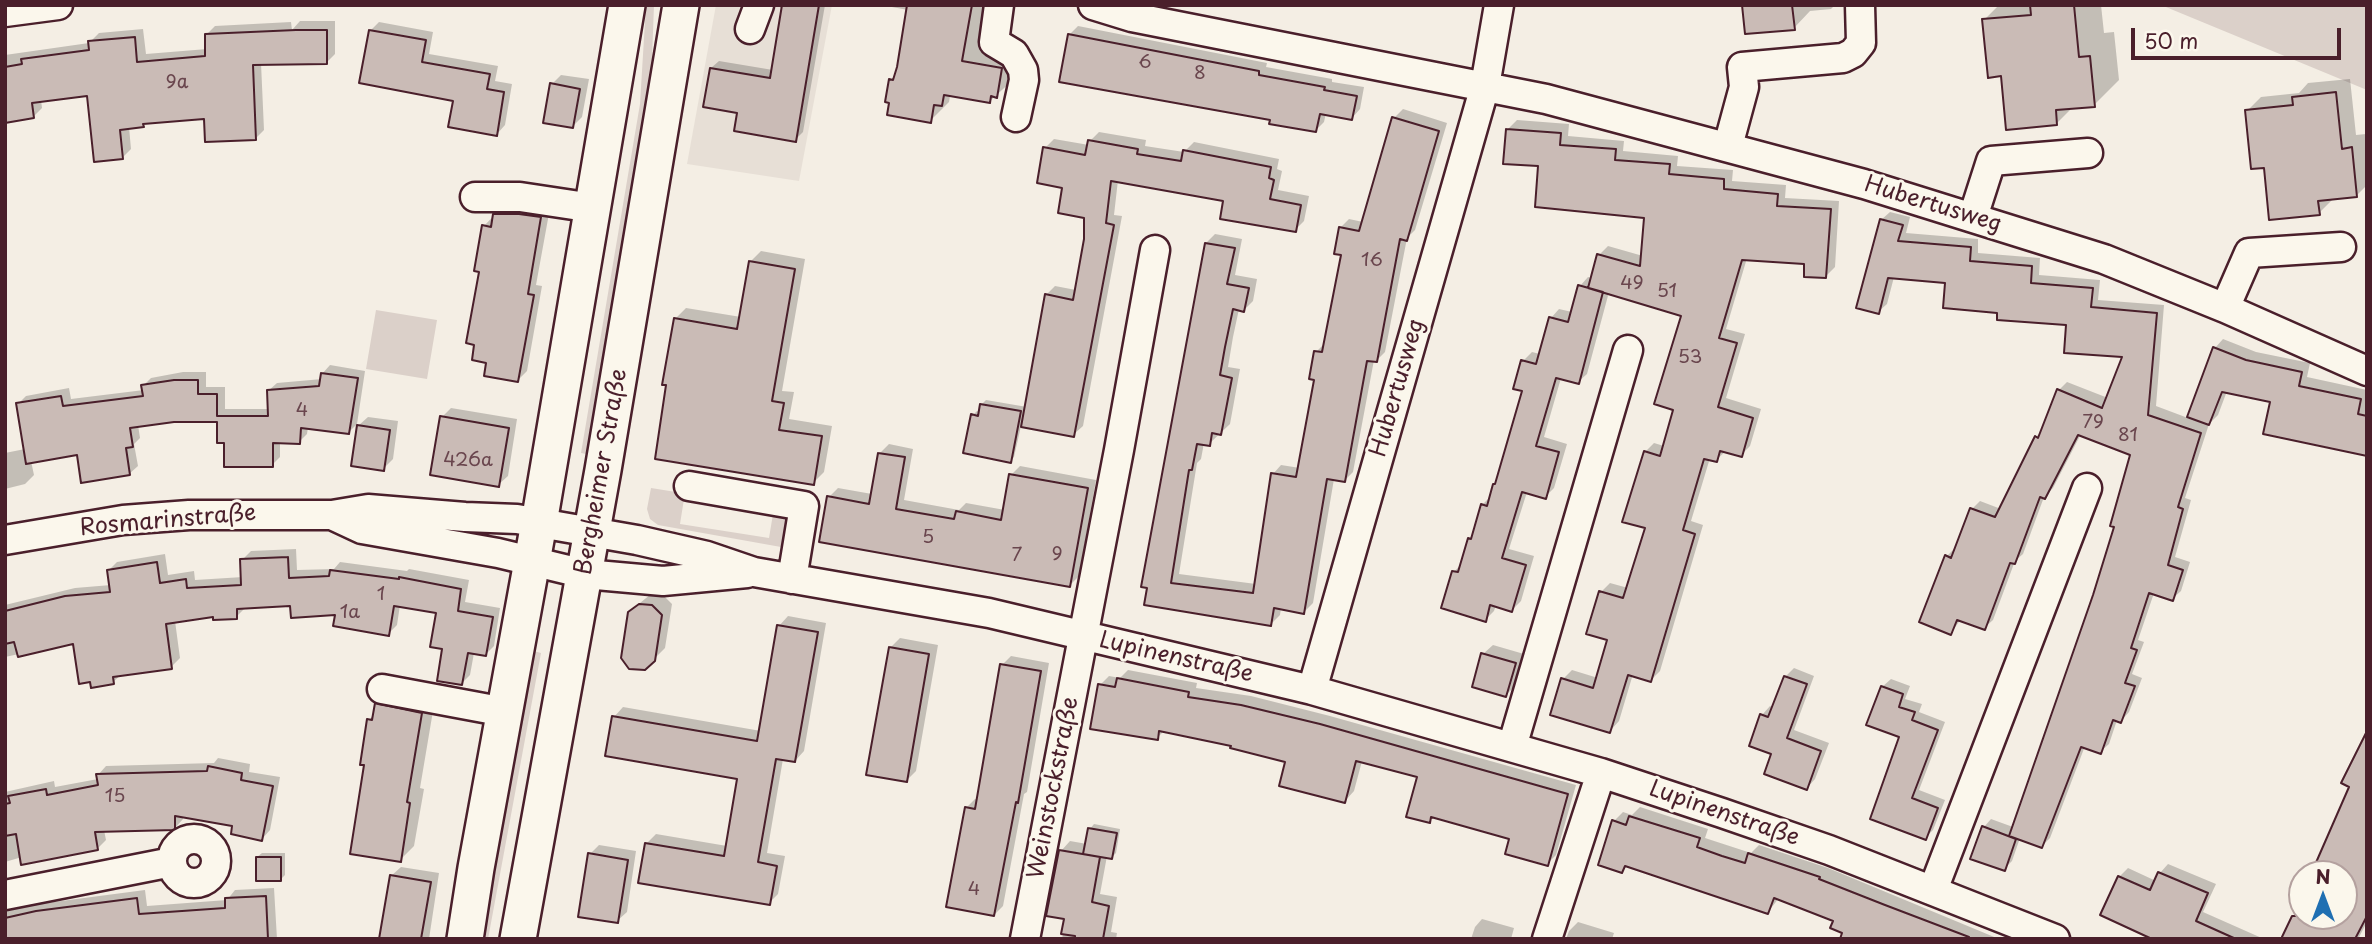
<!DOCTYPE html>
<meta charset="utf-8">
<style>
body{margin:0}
#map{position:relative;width:2372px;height:944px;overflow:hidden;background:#f4eee4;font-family:"Playpen Sans",sans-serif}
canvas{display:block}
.frame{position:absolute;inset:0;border:7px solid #4a1f2b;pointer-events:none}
.north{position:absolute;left:2288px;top:860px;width:70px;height:70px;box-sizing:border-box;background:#fbf7ec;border:2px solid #b4a19f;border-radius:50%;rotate:0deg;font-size:19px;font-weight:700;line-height:28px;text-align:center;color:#4a1f2b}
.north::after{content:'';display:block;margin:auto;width:24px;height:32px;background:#1f6fb2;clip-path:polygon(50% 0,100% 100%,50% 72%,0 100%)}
.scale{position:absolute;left:2131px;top:28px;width:210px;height:32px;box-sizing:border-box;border:4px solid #4a1f2b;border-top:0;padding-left:9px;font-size:21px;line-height:24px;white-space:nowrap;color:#4a1f2b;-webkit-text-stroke:5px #fbf7ec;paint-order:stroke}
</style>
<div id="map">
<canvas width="2372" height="944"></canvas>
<div class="frame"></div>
<div class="north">N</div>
<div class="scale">50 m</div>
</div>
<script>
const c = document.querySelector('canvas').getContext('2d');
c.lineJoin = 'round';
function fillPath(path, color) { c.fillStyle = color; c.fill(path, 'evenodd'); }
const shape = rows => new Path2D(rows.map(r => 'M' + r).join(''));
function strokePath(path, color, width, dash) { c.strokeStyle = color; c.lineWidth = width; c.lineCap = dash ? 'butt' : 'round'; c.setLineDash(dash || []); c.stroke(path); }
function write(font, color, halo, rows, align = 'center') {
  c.font = font + ' "Playpen Sans",sans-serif'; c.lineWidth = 6; c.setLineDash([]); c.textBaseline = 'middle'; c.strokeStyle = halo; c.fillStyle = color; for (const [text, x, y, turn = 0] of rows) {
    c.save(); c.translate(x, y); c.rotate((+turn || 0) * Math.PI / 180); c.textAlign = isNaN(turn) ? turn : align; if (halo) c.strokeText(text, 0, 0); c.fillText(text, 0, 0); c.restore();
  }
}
fillPath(shape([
 [716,5,832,5,799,181,687,164]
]), '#e7dfd6');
fillPath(shape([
 [646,5,654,5,652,59,646,127,591,455,581,453,640,104],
 [2161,5,2367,5,2367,90],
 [376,310,437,320,427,379,366,369],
 [651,488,682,493,681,498,684,499,680,524,769,538,773,514,787,516,781,547,658,525,650,519,647,509],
 [530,650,541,653,488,939,480,939]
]), '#dbd0c9');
fillPath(shape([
 [776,5,825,5,803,132,795,140,739,112,711,68,719,61,773,70,783,9],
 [881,5,986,5,979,43,1020,50,1015,78,990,101,950,96,949,102,930,121,891,80,895,76,908,10],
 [1744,5,1835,5,1831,9,1810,11,1794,28],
 [1999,5,2101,5,2104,33,2114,32,2119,80,2094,105,2073,107,2056,124,2003,74,1984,20],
 [300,21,335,21,335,54,326,63,261,63,264,130,255,139,206,117,146,122,143,126,129,127,131,149,122,158,89,94,41,100,42,108,33,117,5,121,5,55,89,43,99,33,143,29,146,54,207,49,206,35,215,26,291,22,292,30],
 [379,22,433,32,429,54,498,66,495,81,512,84,505,125,497,134,455,100,370,31],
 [1078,26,1267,63,1266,67,1332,79,1332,82,1364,87,1360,109,1352,118,1326,113,1324,122,1315,131,1272,119,1069,35],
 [561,75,589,79,582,117,573,126,552,84],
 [2350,79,2356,135,2366,134,2367,185,2356,196,2333,199,2319,213,2265,166,2247,111,2261,97,2299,93,2308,83],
 [1403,109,1447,123,1415,230,1407,238,1385,352,1376,361,1374,360,1353,472,1344,481,1334,479,1313,603,1304,612,1281,608,1280,615,1271,624,1146,603,1206,243,1215,234,1242,239,1235,275,1257,279,1253,301,1244,310,1239,309,1233,337,1228,367,1240,369,1230,424,1209,444,1204,443,1201,459,1197,463,1179,574,1256,584,1273,474,1281,465,1300,468,1316,379,1316,352,1325,343,1343,254,1340,228,1349,219,1363,222,1394,118],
 [1517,120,1569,124,1568,136,1624,141,1623,151,1678,156,1677,166,1733,170,1732,181,1786,185,1785,198,1839,201,1835,267,1826,276,1806,262,1747,258,1726,329,1745,334,1726,398,1761,409,1750,446,1741,455,1726,451,1716,460,1710,458,1691,521,1703,525,1660,671,1651,680,1633,674,1619,721,1610,731,1563,679,1572,670,1598,678,1610,639,1601,592,1610,583,1628,588,1647,527,1645,452,1654,443,1664,446,1676,409,1683,315,1609,292,1587,374,1578,382,1561,378,1544,437,1567,444,1554,488,1545,497,1527,492,1509,549,1534,556,1521,601,1512,610,1496,605,1494,611,1485,620,1454,572,1463,562,1469,539,1474,534,1482,505,1492,495,1524,390,1523,361,1532,352,1540,354,1551,318,1559,309,1572,312,1580,286,1588,277,1592,278,1599,255,1608,246,1643,256,1646,216,1540,165,1508,129],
 [1099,132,1146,140,1145,146,1184,152,1194,142,1279,159,1277,169,1282,171,1278,190,1309,196,1304,221,1295,230,1226,199,1118,180,1114,215,1122,216,1083,426,1073,435,1021,426,1014,457,1010,461,973,415,977,411,981,412,982,404,986,400,1027,407,1046,295,1055,286,1076,290,1086,239,1086,216,1065,186,1045,148,1054,139,1089,145,1090,141],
 [504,205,550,208,536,285,542,286,527,371,518,380,488,362,481,270,484,226],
 [1890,212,1910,217,1906,233,1978,239,1978,253,2040,258,2039,275,2100,280,2098,300,2164,305,2156,406,2188,418,2215,348,2223,339,2256,352,2310,363,2307,377,2367,390,2367,454,2272,401,2227,391,2218,415,2209,424,2185,498,2191,500,2175,557,2190,562,2181,591,2172,599,2154,593,2138,640,2144,642,2132,674,2142,678,2129,712,2121,721,2117,720,2109,744,2100,752,2085,746,2050,838,2042,846,2020,838,2012,861,2004,869,1984,827,1991,819,2013,827,2116,526,2132,454,2081,434,2053,488,2044,497,2023,554,2015,561,1993,620,1984,628,1961,619,1951,633,1947,556,1955,548,1972,509,1980,501,2001,509,2036,437,2042,431,2059,390,2067,382,2108,398,2125,356,2068,324,1999,311,1947,281,1894,277,1887,304,1878,312,1881,220],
 [761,251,805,259,782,391,794,392,789,419,832,426,824,472,813,483,675,319,686,308,741,317,750,262],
 [330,365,365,371,357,424,349,432,308,427,307,434,299,442,280,441,280,457,272,465,226,441,219,420,174,420,138,425,140,438,134,444,138,466,129,474,79,453,31,461,34,475,25,484,5,489,5,453,25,449,18,404,26,396,69,388,71,399,144,390,143,386,151,378,183,372,206,372,206,387,225,387,225,409,269,409,268,391,277,383,322,379,322,374],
 [451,408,517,419,508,476,498,485,442,417],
 [368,417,398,421,393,459,383,469,358,426],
 [889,444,913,449,904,500,959,510,966,503,1005,510,1011,475,1020,466,1096,480,1079,576,1070,585,829,497,838,488,872,494,880,453],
 [296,549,297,570,334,569,340,562,407,571,409,569,469,580,465,602,500,608,494,646,485,655,474,653,470,675,461,684,444,648,438,611,400,605,397,625,388,634,337,613,292,605,245,608,236,617,214,615,175,621,180,658,171,667,122,674,113,682,75,642,5,657,5,605,75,588,111,585,109,570,117,562,165,554,168,575,194,571,195,580,243,577,242,560,251,551],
 [651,594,663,595,672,604,665,648,654,659,629,612],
 [788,616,826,623,804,751,795,761,783,759,767,853,785,856,778,894,769,903,646,844,656,834,727,846,739,777,614,717,623,707,761,731,779,626],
 [900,638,938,645,916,771,906,781,890,648],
 [1493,645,1524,654,1515,686,1506,695,1483,654],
 [1011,656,1049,663,1027,792,1024,794,1003,906,994,915,966,808,975,799,979,799,1002,665],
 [1794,668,1814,676,1794,730,1829,743,1815,779,1807,788,1774,753,1762,715,1770,706,1774,708,1785,677],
 [1128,670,1197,683,1196,688,1251,696,1330,716,1576,785,1556,855,1547,864,1511,838,1434,816,1429,821,1419,776,1362,761,1354,791,1345,801,1287,760,1233,744,1165,730,1157,738,1100,685,1109,676,1120,678],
 [1891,679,1910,686,1905,699,1922,704,1919,712,1945,722,1919,790,1945,800,1933,830,1925,838,1872,818,1901,736,1882,687],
 [390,690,435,699,420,788,424,789,414,846,400,860,366,764,369,720,374,714,376,704],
 [2367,744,2367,922,2358,939,2283,939,2302,897,2302,916,2344,916,2344,874,2313,874,2323,861],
 [218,758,250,764,249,772,280,777,270,830,262,839,234,824,183,815,183,819,175,828,104,830,106,840,97,849,22,857,5,862,5,792,54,781,55,787,98,779,98,775,106,766,214,763],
 [1640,807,1708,829,1705,838,1751,853,1759,845,1828,868,1999,939,1847,939,1835,920,1779,898,1768,912,1627,865,1622,871,1614,821,1623,812,1632,815],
 [1094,824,1120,829,1116,853,1112,857,1107,856,1100,894,1117,897,1111,932,1117,933,1116,939,1062,939,1066,917,1061,851,1070,841,1087,844,1090,829],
 [599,845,636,851,627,912,617,921,590,854],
 [262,853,285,853,285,875,280,880,257,857],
 [2168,864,2216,884,2203,912,2264,939,2157,939,2119,877,2128,868,2156,881,2160,873],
 [401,867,439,873,429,939,381,939,391,876],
 [274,888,277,939,5,939,5,911,46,903,145,890,147,906,227,900,235,890],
 [1482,919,1514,928,1511,939,1471,939,1475,927],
 [1578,922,1614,933,1612,939,1566,939,1569,931]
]), '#0003');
const building = shape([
 [782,5,819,5,796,142,734,131,737,113,703,107,710,68,770,78,782,5],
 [907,5,972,5,962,61,1002,68,997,98,991,96,990,103,944,95,942,106,934,105,931,123,887,115,889,103,885,102,889,79,893,80,897,67,907,5],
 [1742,5,1792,5,1795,30,1745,34,1742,5],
 [2030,5,2074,5,2079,57,2090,56,2095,107,2056,110,2057,125,2006,130,2001,76,1988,78,1982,19,2031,15,2030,5],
 [296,30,327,30,327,64,253,65,256,140,205,142,204,119,143,124,144,127,120,130,123,159,94,162,87,96,32,103,34,118,5,123,5,67,22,64,21,59,89,50,88,41,135,37,137,62,205,56,205,34,296,30],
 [369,30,426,40,422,62,490,74,487,89,504,92,497,136,448,127,453,101,359,83,369,30],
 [1068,34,1259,71,1259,75,1325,87,1324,90,1357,96,1352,120,1320,114,1316,132,1269,124,1270,120,1059,82,1068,34],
 [550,83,580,89,573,128,543,123,550,83],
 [2336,92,2342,149,2352,147,2357,197,2318,201,2320,215,2269,220,2264,168,2251,169,2245,110,2293,105,2292,97,2336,92],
 [1392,117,1439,131,1407,241,1400,239,1377,362,1367,361,1345,482,1327,479,1304,614,1274,608,1271,626,1144,605,1147,588,1141,587,1205,243,1235,248,1227,284,1249,288,1244,312,1233,309,1225,347,1220,375,1232,378,1221,435,1212,433,1210,446,1197,444,1192,470,1189,470,1171,583,1253,593,1271,473,1296,477,1314,380,1309,379,1314,351,1322,352,1341,255,1334,254,1339,227,1359,231,1392,117],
 [1506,129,1561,133,1560,145,1616,149,1615,160,1670,164,1669,174,1724,179,1724,189,1778,194,1777,206,1831,209,1826,278,1804,277,1804,264,1742,260,1719,338,1737,343,1718,407,1753,418,1742,457,1720,451,1717,462,1704,459,1683,530,1695,534,1651,682,1628,675,1610,733,1550,715,1561,678,1593,688,1607,640,1586,634,1599,591,1623,598,1645,528,1622,522,1644,451,1660,456,1673,410,1654,404,1681,316,1588,288,1597,254,1640,266,1644,218,1535,207,1538,166,1503,164,1506,129],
 [1088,140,1138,149,1137,154,1181,161,1183,150,1271,167,1269,178,1274,180,1270,199,1301,205,1296,232,1220,219,1223,201,1111,181,1106,223,1114,225,1074,437,1021,427,1045,294,1073,300,1084,239,1084,218,1058,213,1062,188,1037,183,1043,147,1085,155,1088,140],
 [493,214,519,214,541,217,528,294,534,295,518,382,484,376,486,363,472,360,474,345,466,343,479,272,474,271,482,225,491,227,493,214],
 [1880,219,1903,225,1898,241,1971,247,1970,261,2032,266,2031,283,2093,288,2091,307,2157,313,2148,415,2201,433,2178,507,2183,509,2168,565,2183,570,2173,601,2149,593,2131,648,2137,650,2125,683,2135,686,2121,723,2113,720,2101,754,2081,747,2042,848,2009,836,2093,595,2114,527,2110,526,2130,455,2078,435,2045,499,2040,497,2015,564,2010,563,1985,630,1957,620,1951,635,1919,622,1945,555,1951,558,1970,508,1995,517,2035,436,2038,438,2057,389,2102,408,2122,357,2064,353,2066,325,1997,320,1997,313,1943,308,1945,283,1888,278,1879,314,1856,308,1880,219],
 [749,261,795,269,772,401,784,403,779,430,822,436,814,485,655,459,666,385,662,385,674,318,737,329,749,261],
 [1578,285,1603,292,1579,384,1556,378,1536,446,1559,452,1546,499,1522,492,1502,558,1526,565,1512,612,1490,605,1486,622,1441,608,1452,571,1458,572,1468,538,1471,539,1481,504,1487,506,1493,484,1495,484,1522,391,1513,389,1521,360,1536,364,1549,317,1568,322,1578,285],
 [2213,347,2246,360,2302,372,2299,386,2361,399,2358,414,2367,416,2367,456,2263,434,2270,402,2222,392,2209,425,2187,417,2213,347],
 [321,373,358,378,349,434,301,428,300,444,273,443,273,467,224,467,224,443,217,443,217,422,174,422,130,428,133,447,126,448,130,475,81,483,77,455,26,464,16,403,61,396,63,406,143,396,141,385,174,380,198,380,198,394,217,394,217,416,268,416,267,390,319,386,321,373],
 [980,404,1021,411,1011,463,963,453,971,414,978,416,980,404],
 [440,416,509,428,499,487,430,475,440,416],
 [357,425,390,430,384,471,351,466,357,425],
 [878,453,905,457,896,509,954,519,956,511,1001,520,1009,474,1088,488,1070,587,819,542,827,496,869,504,878,453],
 [288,557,289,578,329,576,330,570,399,579,399,577,461,589,458,611,493,617,486,656,468,653,462,685,437,681,442,649,430,647,436,613,394,606,389,636,333,626,335,615,291,618,290,606,237,609,237,619,213,620,213,617,166,624,172,669,113,677,114,684,91,688,90,682,79,684,73,644,18,657,14,642,5,644,5,611,65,596,110,592,107,570,157,562,160,583,186,579,187,588,241,585,240,559,288,557],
 [639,604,652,605,662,615,655,661,645,670,629,669,621,658,628,612,639,604],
 [777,625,818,632,795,762,776,759,758,862,777,866,770,905,638,883,645,843,724,856,737,779,605,756,612,716,757,741,777,625],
 [889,647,929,654,907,782,866,775,889,647],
 [1481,653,1516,663,1506,697,1472,687,1481,653],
 [1000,664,1041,671,1018,803,1016,802,994,916,946,907,965,807,975,809,1000,664],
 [1784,676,1807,684,1787,738,1821,751,1807,790,1764,774,1771,754,1749,746,1760,714,1768,717,1784,676],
 [1117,678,1189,692,1188,697,1241,705,1320,724,1568,794,1548,866,1505,854,1509,839,1431,817,1430,823,1406,817,1417,777,1356,761,1345,803,1279,786,1285,762,1230,748,1231,746,1159,731,1158,740,1090,729,1098,684,1115,687,1117,678],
 [1881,686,1903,694,1899,707,1915,712,1912,720,1938,730,1912,798,1938,808,1926,840,1870,819,1899,737,1866,725,1881,686],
 [375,703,422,713,407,802,410,803,401,862,350,854,364,765,360,765,367,719,372,720,375,703],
 [2367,731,2367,916,2355,939,2281,939,2292,916,2344,916,2344,874,2311,874,2349,787,2341,783,2367,731],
 [208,766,242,773,241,780,273,786,262,841,231,834,232,826,175,816,175,830,95,832,98,850,21,865,16,834,5,836,5,804,10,803,8,796,46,789,47,795,98,785,96,774,207,771,208,766],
 [1629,816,1700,838,1697,847,1722,856,1745,863,1748,853,1820,877,1819,879,1885,905,1969,937,1969,939,1840,939,1842,933,1830,928,1833,921,1774,898,1768,914,1625,866,1622,873,1598,865,1612,820,1626,825,1629,816],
 [1982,826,2016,839,2005,871,1970,859,1982,826],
 [1088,828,1117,833,1112,859,1083,854,1088,828],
 [1059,850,1100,857,1092,902,1109,906,1103,939,1075,939,1075,936,1061,934,1064,919,1046,916,1059,850],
 [588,853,628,860,618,923,578,917,588,853],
 [256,857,281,857,281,881,256,881,256,857],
 [2158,872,2208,893,2196,921,2236,939,2152,939,2100,915,2118,876,2150,890,2158,872],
 [390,875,431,882,421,939,379,939,390,875],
 [266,896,268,939,5,939,5,918,36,911,137,898,139,914,225,908,225,898,266,896]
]);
fillPath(building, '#cabbb6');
strokePath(building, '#4a1f2b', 2);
const minor = shape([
 [999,5,994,42,1014,54,1023,70,1024,80,1016,117],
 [1093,5,1132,17,1546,99,1864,184,2104,259,2225,308,2367,371],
 [5,12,58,5],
 [750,29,759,5],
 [1728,146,1744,87,1742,67,1843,58,1853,53,1861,43,1860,5],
 [475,197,520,197,593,208],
 [1973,217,1991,161,2088,153],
 [2225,308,2249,253,2341,247],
 [689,486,804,506,792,579],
 [332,515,362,529,498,553,585,574,663,581,747,573],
 [5,540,123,520,189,515,332,515,368,509,465,517,517,519,637,540,707,556,754,572,989,613,1312,690,1601,773,1722,813,1829,850,2055,939],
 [382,689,505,712],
 [1312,690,1485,86,1499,5],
 [1512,747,1628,350],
 '172 861a22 22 0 1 1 44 0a22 22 0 1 1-44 0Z',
 [1933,890,2087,488],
 [5,895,172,862],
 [1025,939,1119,450,1155,250],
 [1547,939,1601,773]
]);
const major = shape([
 [465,939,476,868,539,523,627,5],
 [518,939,603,470,681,5]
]);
strokePath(minor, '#4a1f2b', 33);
strokePath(major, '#4a1f2b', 40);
strokePath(minor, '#fbf7ec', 28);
strokePath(major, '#fbf7ec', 35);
write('19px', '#6a464e', null, [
 ["6",1145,63],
 ["8",1200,74],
 ["9a",177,83],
 ["16",1372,261],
 ["49",1632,284],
 ["51",1667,292],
 ["53",1690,358],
 ["4",302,411],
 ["79",2093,423],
 ["81",2128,436],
 ["426a",468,461],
 ["5",928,538],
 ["9",1057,555],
 ["7",1017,556],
 ["1",381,595],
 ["1a",350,613],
 ["15",115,797],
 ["4",974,890]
]);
write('23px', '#4a1f2b', '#fbf7ec', [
 ["Hubertusweg",1933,205,17],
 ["Hubertusweg",1398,388,-74],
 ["Bergheimer Straße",602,472,-80],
 ["Rosmarinstraße",168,521,-5],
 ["Lupinenstraße",1176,658,13],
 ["Weinstockstraße",1054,788,-79],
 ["Lupinenstraße",1724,814,19]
]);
</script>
